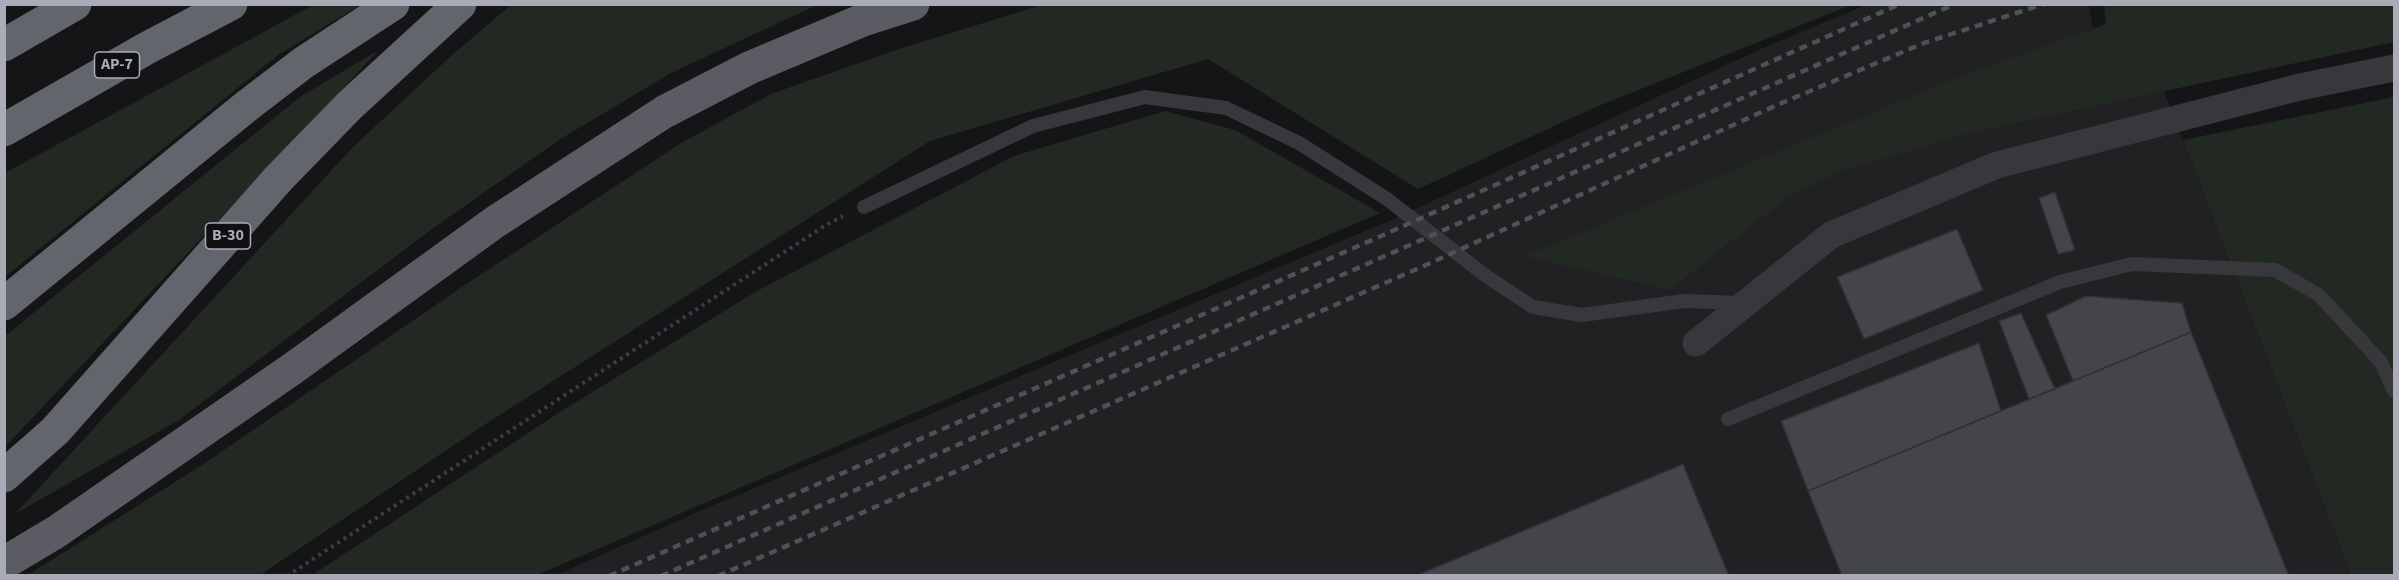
<!DOCTYPE html>
<style>
body{margin:0}
#map{position:relative;width:2399px;height:580px;overflow:hidden;background:#151517;font-family:"Source Sans 3",sans-serif}
canvas{display:block}
.frame{position:absolute;inset:0;border:6px solid #a8acb6;pointer-events:none}
</style>
<div id="map">
<canvas width="2399" height="580"></canvas>
<div class="frame"></div>
</div>
<script>
const c = document.querySelector('canvas').getContext('2d');
c.lineJoin = 'round';
function fillPath(path, color) { c.fillStyle = color; c.fill(path, 'evenodd'); }
const shape = rows => new Path2D(rows.map(r => 'M' + r).join(''));
function strokePath(path, color, width, dash) { c.strokeStyle = color; c.lineWidth = width; c.lineCap = dash ? 'butt' : 'round'; c.setLineDash(dash || []); c.stroke(path); }
function write(font, color, halo, rows, align = 'center') {
  c.font = font + ' "Source Sans 3",sans-serif'; c.lineWidth = 5; c.setLineDash([]); c.textBaseline = 'middle'; c.strokeStyle = halo; c.fillStyle = color; for (const [text, x, y, turn = 0] of rows) {
    c.save(); c.translate(x, y); c.rotate((+turn || 0) * Math.PI / 180); c.textAlign = isNaN(turn) ? turn : align; if (halo) c.strokeText(text, 0, 0); c.fillText(text, 0, 0); c.restore();
  }
}
fillPath(shape([
 [1868,4,2089,5,2093,29,2158,76,2351,575,554,576,702,510,1396,218,1761,49]
]), '#212124');
fillPath(shape([
 [512,4,817,5,671,73,562,138,432,229,179,420,15,514,353,147,452,55],
 [1045,4,1851,5,1591,109,1418,189,1208,59,930,141,487,423,260,575,28,575,205,463,465,285,681,143,771,94,899,49],
 [313,5,360,5,278,55,5,277,5,173],
 [2104,5,2394,5,2394,42,1969,133,1841,171,1786,198,1670,290,1524,256,1964,75,2106,24],
 [379,50,165,277,5,447,5,336,300,97],
 [2394,97,2394,575,2351,575,2183,140],
 [1165,111,1235,130,1380,213,537,575,312,575,560,412,757,291,1014,156]
]), '#222923');
const building = shape([
 [2055,192,2075,250,2058,254,2039,198,2055,192],
 [1957,229,1983,290,1864,339,1837,277,1957,229],
 [2086,296,2182,303,2191,332,2073,381,2046,315,2086,296],
 [2021,313,2055,389,2029,399,1999,321,2021,313],
 [2191,332,2289,576,1842,576,1808,491,2191,332],
 [1979,343,2001,411,1808,491,1781,421,1979,343],
 [1683,464,1729,576,1415,576,1683,464]
]);
fillPath(building, '#44454a');
strokePath(building, '#302f33', 1.5);
strokePath(shape([
 [287,576,826,225,843,216]
]), '#3d3e43', 4, [3, 4.5]);
strokePath(shape([
 [864,207,1033,126,1145,97,1226,108,1299,143,1387,199,1486,276,1533,307,1582,315,1684,301,1743,303],
 [1728,419,2060,282,2132,264,2275,270,2319,295,2381,362,2394,391]
]), '#37373c', 14);
strokePath(shape([
 [1696,343,1831,235,1997,165,2300,87,2394,68]
]), '#37373c', 27);
strokePath(shape([
 [4,563,56,532,292,369,495,222,664,112,749,68,863,20,913,4]
]), '#5b5c63', 33);
strokePath(shape([
 [4,45,75,4],
 [4,130,147,48,231,4],
 [4,304,248,105,303,63,393,4],
 [4,476,55,431,279,178,350,105,460,4]
]), '#63656c', 33);
strokePath(shape([
 [609,576,1381,236,1900,4],
 [661,576,1955,4],
 [718,576,1426,265,1777,105,1924,43,2044,4]
]), '#505156', 4.5, [8, 6]);
for (const [x, y, w] of [
 [117,65,45],
 [228,236,45]
]) { const box = new Path2D(); box.roundRect(x - w / 2, y - 13, w, 26, 4.5); c.fillStyle = '#101012'; c.fill(box); strokePath(box, '#a8acb6', 1.5); }
write('bold 16px', '#a8acb6', null, [
 ["AP-7",117,65],
 ["B-30",228,236]
]);
</script>
